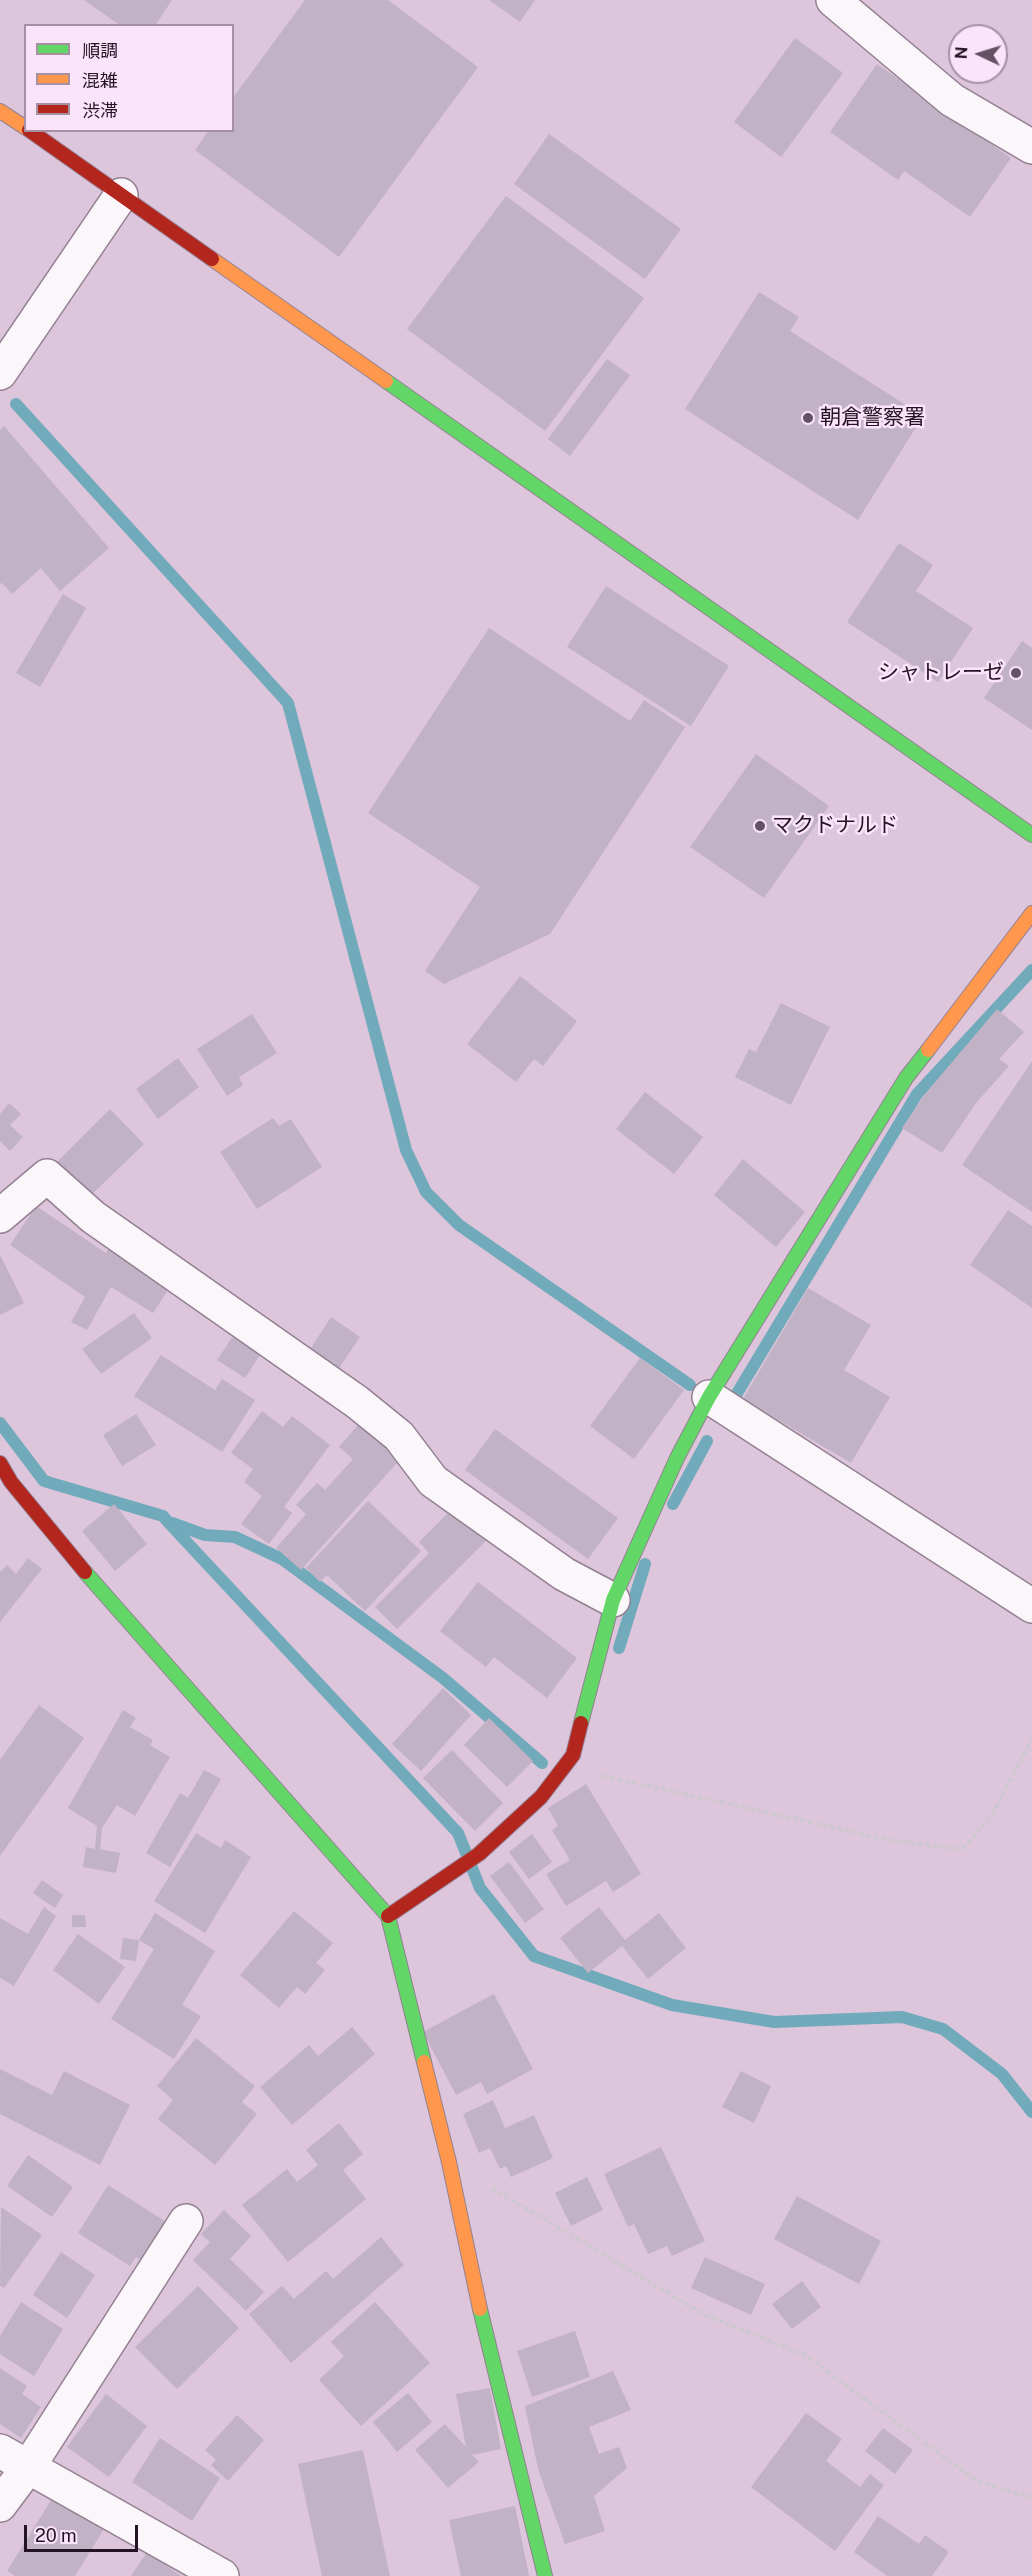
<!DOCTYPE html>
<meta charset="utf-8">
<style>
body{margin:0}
#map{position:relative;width:1032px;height:2576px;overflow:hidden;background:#ddc5dc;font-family:"Public Sans","Noto Sans JP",sans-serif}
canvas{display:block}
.legend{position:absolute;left:24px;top:24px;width:210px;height:108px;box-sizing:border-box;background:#fbe4fa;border:2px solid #a590a4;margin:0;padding:8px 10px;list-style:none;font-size:18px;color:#231323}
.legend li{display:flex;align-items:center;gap:12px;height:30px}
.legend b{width:30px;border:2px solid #a590a4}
.north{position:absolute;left:948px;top:24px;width:60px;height:60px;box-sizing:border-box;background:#fbe4fa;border:2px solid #a590a4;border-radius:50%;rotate:274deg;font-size:16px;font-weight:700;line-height:24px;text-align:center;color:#231323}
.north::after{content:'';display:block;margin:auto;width:21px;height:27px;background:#645164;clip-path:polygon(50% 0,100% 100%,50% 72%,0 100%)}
.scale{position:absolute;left:24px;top:2525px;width:114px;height:27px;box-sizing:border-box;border:3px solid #231323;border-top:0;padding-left:8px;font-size:18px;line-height:21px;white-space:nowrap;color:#231323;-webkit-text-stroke:4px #fbe4fa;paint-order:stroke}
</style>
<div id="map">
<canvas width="1032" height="2576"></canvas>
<ul class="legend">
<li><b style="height:8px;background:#63d668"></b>順調</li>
<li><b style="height:8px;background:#ff974d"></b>混雑</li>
<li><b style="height:8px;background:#b3261e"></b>渋滞</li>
</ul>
<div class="north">N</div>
<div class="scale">20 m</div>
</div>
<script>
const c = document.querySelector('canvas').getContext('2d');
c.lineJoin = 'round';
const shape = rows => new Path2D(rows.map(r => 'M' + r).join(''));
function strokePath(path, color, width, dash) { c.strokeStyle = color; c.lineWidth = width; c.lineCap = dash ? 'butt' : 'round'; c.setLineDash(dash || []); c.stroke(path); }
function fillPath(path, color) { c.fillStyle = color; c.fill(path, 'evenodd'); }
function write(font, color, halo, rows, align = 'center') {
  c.font = font + ' "Public Sans","Noto Sans JP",sans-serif'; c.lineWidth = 5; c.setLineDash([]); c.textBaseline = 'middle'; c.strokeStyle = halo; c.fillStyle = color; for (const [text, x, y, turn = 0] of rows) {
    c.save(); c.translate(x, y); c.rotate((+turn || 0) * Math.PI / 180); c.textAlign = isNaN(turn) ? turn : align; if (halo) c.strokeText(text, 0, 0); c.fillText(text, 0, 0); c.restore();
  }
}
strokePath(shape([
 [16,404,288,703,406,1150,426,1192,459,1225,690,1385],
 [730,1405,917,1094,1032,970],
 [0,1423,44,1481,163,1516,168,1522,458,1833,480,1888,534,1956,672,2005,774,2022,902,2017,943,2029,1002,2074,1032,2112],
 [673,1504,707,1441],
 [172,1523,205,1535,235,1537,282,1559,443,1678,542,1763],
 [619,1648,645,1564]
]), '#71aaba', 12);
fillPath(shape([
 [84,0,172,0,155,26,121,26],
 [305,0,388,0,478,67,339,257,195,150,209,130,232,130,232,99],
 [489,0,535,0,520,22],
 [795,38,843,73,781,157,734,122],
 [877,64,1011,158,970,217,904,171,898,180,830,132],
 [549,134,681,229,645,279,514,184],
 [506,196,644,298,545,431,407,329],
 [759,292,799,317,790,331,923,416,858,520,685,409],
 [607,359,630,375,570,456,548,439],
 [4,426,109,548,60,591,41,568,12,594,2,583,0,584,0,430],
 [899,543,933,565,916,591,973,628,938,682,847,622],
 [606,586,729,666,691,726,567,647],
 [63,594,86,608,40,687,16,673],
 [489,628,630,721,644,700,685,727,550,934,444,984,425,971,480,887,368,813],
 [1022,641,1032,648,1032,730,984,698],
 [756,754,829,806,764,898,690,847],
 [520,976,577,1021,543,1066,534,1059,516,1082,467,1044],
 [781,1003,830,1027,791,1105,735,1077,749,1049,756,1052],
 [997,1009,1024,1032,999,1059,1009,1066,976,1103,942,1153,902,1128,925,1094],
 [252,1014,277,1053,239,1077,243,1085,227,1096,197,1049],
 [178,1058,199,1087,158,1119,136,1089],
 [1032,1061,1032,1212,962,1165],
 [645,1092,703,1137,674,1174,616,1129],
 [9,1103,21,1114,10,1125,23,1137,10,1151,0,1141,0,1114],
 [110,1109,144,1144,85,1201,52,1167],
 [273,1118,279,1126,291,1119,322,1167,257,1209,220,1152],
 [743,1159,805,1212,776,1247,714,1195],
 [36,1206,106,1253,109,1248,170,1287,153,1313,111,1287,87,1330,71,1322,85,1297,10,1245],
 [1008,1210,1032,1226,1032,1308,970,1265],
 [0,1255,24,1303,0,1315],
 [808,1288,871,1325,844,1370,890,1397,851,1463,743,1399],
 [134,1313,152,1338,101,1374,82,1349],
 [331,1317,360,1337,337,1371,309,1351],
 [237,1330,264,1349,245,1378,217,1360],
 [161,1355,215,1390,222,1379,255,1400,222,1452,134,1396],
 [640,1358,684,1390,634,1459,590,1426],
 [262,1411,283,1427,292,1416,330,1445,284,1507,292,1513,269,1544,241,1524,262,1496,244,1482,253,1469,231,1453],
 [136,1414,156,1445,122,1466,103,1435],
 [363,1419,404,1455,301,1570,276,1548,306,1514,296,1505,317,1483,325,1490,353,1459,339,1447],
 [495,1429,618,1518,588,1559,465,1470],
 [368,1501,421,1551,365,1611,327,1575,320,1582,306,1568],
 [114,1504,147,1544,115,1571,82,1531],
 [455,1506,488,1539,397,1629,375,1607,429,1553,419,1542],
 [28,1558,42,1569,0,1622,0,1572,7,1565,16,1574],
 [478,1582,577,1658,547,1698,494,1657,486,1667,440,1631],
 [443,1688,471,1715,421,1771,392,1744],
 [39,1705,84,1738,0,1856,0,1760],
 [123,1710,136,1718,130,1727,153,1740,150,1745,170,1757,135,1816,117,1805,102,1828,100,1849,120,1853,116,1873,83,1867,86,1847,95,1849,97,1826,68,1808],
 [489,1718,533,1761,507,1787,464,1745],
 [452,1750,503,1803,475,1831,423,1778],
 [204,1770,221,1779,170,1867,146,1853,180,1793,188,1798],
 [586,1784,641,1874,613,1892,606,1881,566,1906,546,1874,570,1860,552,1830,558,1826,548,1808],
 [196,1833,221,1848,225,1840,251,1857,205,1933,154,1901],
 [532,1834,552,1862,529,1879,509,1852],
 [509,1862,544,1909,525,1923,490,1876],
 [42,1880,63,1895,55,1908,33,1893],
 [44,1907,56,1916,14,1986,0,1978,0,1918,28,1934],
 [599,1907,625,1940,659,1913,686,1948,648,1979,622,1946,588,1973,560,1938],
 [294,1911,333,1943,316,1963,325,1970,305,1994,297,1987,279,2008,240,1975],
 [155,1913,215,1951,182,2005,201,2016,174,2059,111,2019,154,1949,139,1940],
 [72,1915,85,1915,86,1927,72,1927],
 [78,1934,125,1967,99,2004,53,1970],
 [123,1938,139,1940,136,1961,120,1959],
 [494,1994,533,2069,487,2094,481,2082,456,2095,423,2032],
 [352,2027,375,2054,292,2125,260,2087,309,2045,318,2056],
 [196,2038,255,2086,242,2102,257,2114,215,2165,158,2119,173,2100,157,2086],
 [0,2069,52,2095,64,2071,130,2105,100,2165,0,2114],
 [741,2071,771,2086,754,2123,722,2107],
 [493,2100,505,2128,534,2115,553,2158,511,2177,506,2166,500,2169,490,2148,479,2153,463,2114],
 [339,2123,363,2154,343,2170,366,2199,288,2262,242,2205,287,2169,297,2182,318,2165,306,2150],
 [661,2147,705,2241,672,2256,667,2246,648,2254,634,2224,628,2227,604,2174],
 [28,2155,73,2187,52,2217,7,2186],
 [587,2177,603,2210,571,2226,555,2193],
 [108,2185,168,2223,143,2262,136,2257,130,2266,78,2233],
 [797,2196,881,2241,859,2284,774,2239],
 [1,2207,42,2235,4,2288,0,2286],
 [224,2210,251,2236,230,2259,264,2292,246,2311,193,2260,210,2242,201,2234],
 [381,2237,404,2265,291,2363,249,2314,282,2286,294,2299,326,2271,333,2279],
 [61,2252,95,2275,67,2318,33,2295],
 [705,2257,765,2284,751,2315,691,2288],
 [802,2281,821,2307,792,2329,772,2304],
 [198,2286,239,2328,177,2389,135,2347],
 [21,2302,63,2329,34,2376,0,2354,0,2336],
 [375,2302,430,2363,361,2426,319,2380,344,2356,331,2342],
 [575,2331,590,2377,532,2397,517,2351],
 [0,2368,27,2386,22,2394,41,2407,21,2438,0,2424],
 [613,2371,631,2410,589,2427,599,2454,619,2447,627,2468,594,2496,605,2531,565,2544,538,2469,525,2406],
 [490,2388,501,2449,472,2455,479,2462,448,2488,415,2450,445,2424,466,2447,456,2394],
 [408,2393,432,2422,397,2452,373,2422],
 [106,2394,147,2426,109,2477,67,2447],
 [806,2413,842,2439,826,2461,860,2487,870,2474,884,2485,835,2551,751,2487],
 [237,2415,264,2440,228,2481,211,2465,216,2460,205,2450],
 [883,2428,913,2450,895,2474,865,2451],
 [160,2438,220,2478,192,2521,132,2482],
 [363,2450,390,2576,322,2576,298,2464],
 [53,2497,104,2529,75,2576,15,2576,7,2571],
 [515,2506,529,2576,461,2576,449,2520],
 [878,2516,919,2544,925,2535,949,2552,932,2576,887,2576,854,2552],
 [147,2552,181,2576,131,2576]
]), '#c2b2c6');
const street = shape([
 [833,0,952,100,1032,147],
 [0,373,121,195],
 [0,1216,47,1176,93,1217,357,1402,399,1436,433,1481,564,1574,613,1600],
 [709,1397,1032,1606],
 [0,2451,222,2576],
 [0,2505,29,2466,186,2221]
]);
const fast = shape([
 [386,381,1032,835],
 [85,1572,388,1916,424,2062],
 [581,1723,613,1600,677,1458,709,1397,906,1078,928,1050],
 [480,2309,545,2576]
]);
const slow = shape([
 [0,111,26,128],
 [212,259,386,381],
 [928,1050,1032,913],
 [424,2062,449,2162,480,2309]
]);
const jam = shape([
 [29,130,212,259],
 [0,1463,11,1482,85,1572],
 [388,1916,479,1854,541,1797,573,1755,581,1723]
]);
strokePath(street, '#938192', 36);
strokePath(fast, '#938192', 16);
strokePath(slow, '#938192', 16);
strokePath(jam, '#938192', 16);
strokePath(shape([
 [603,1776,894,1841,963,1849,992,1815,1032,1739],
 [492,2188,705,2315,805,2355,978,2482,1032,2497]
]), '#cfc8cf', 4, [4.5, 3]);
strokePath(street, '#faf6fa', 33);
strokePath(fast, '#63d668', 14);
strokePath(slow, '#ff974d', 14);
strokePath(jam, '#b3261e', 14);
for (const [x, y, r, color] of [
 [808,418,6,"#645164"],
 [1016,673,6,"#645164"],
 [760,826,6,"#645164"]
]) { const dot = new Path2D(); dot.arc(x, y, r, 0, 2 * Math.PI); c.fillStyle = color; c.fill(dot); strokePath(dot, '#fbe4fa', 2); }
write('21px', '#231323', '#fbe4fa', [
 ["朝倉警察署",820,418],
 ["シャトレーゼ",1004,673,"right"],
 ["マクドナルド",772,826]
], 'left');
</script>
